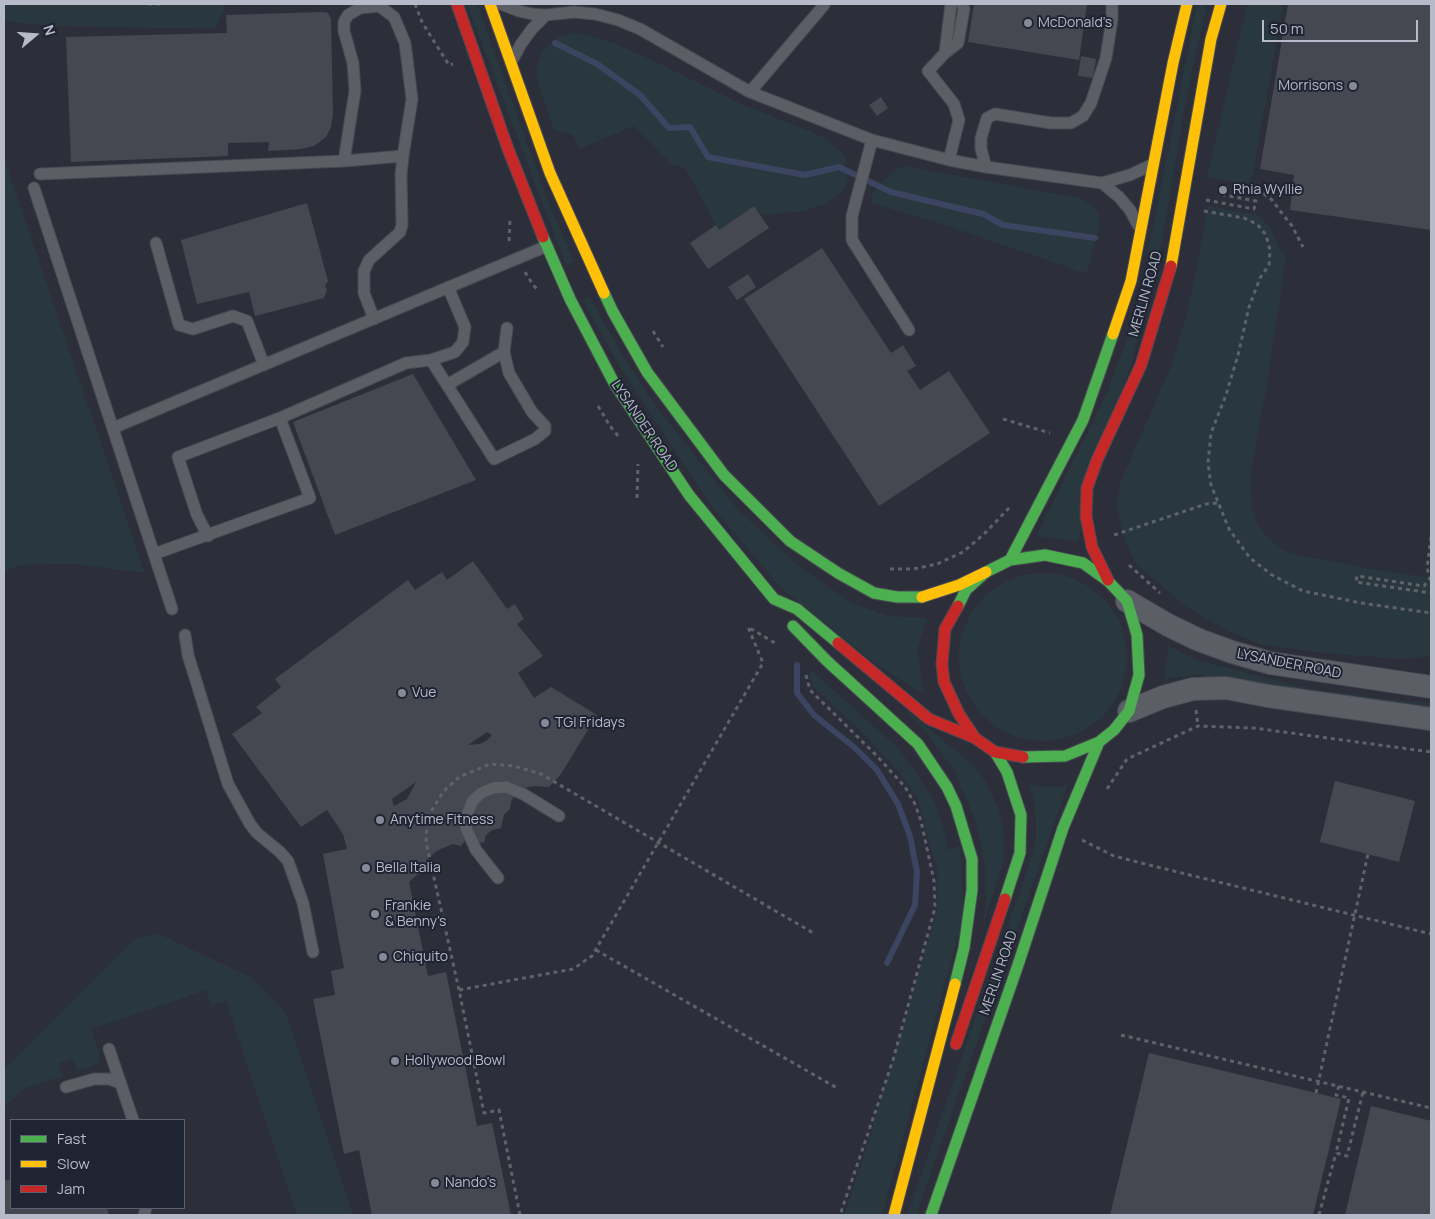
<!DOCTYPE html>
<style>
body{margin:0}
#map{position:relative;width:1435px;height:1219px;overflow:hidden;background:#2c2f39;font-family:Manrope,sans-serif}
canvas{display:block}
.frame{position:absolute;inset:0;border:5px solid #b7bac8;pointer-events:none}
.legend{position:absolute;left:10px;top:1119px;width:175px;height:90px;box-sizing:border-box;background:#1f2433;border:1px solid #5c606f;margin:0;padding:6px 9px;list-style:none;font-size:15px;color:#b7bac8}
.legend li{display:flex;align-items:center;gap:10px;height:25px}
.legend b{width:25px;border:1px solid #5c606f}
.north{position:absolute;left:10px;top:10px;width:50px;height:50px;-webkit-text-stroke:4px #1f2433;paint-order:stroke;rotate:72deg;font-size:14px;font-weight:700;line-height:20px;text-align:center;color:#b7bac8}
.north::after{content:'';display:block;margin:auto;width:18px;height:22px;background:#b7bac8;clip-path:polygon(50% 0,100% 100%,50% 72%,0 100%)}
.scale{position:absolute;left:1262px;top:20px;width:156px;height:22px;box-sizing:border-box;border:2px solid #b7bac8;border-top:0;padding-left:6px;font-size:15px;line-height:18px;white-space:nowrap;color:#b7bac8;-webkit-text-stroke:4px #1f2433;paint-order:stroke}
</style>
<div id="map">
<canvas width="1435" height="1219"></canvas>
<div class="frame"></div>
<ul class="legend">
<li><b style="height:6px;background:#4caf50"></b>Fast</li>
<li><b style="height:6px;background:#ffc107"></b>Slow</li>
<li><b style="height:6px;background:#c62828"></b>Jam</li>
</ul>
<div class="north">N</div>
<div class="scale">50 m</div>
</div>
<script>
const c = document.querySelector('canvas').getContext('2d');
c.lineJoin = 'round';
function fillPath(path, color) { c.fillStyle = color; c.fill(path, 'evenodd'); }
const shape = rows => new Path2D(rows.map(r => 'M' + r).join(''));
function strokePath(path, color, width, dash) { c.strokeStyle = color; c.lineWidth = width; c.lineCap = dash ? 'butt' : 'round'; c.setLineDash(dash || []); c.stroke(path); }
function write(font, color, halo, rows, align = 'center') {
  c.font = font + ' Manrope,sans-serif'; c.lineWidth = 4; c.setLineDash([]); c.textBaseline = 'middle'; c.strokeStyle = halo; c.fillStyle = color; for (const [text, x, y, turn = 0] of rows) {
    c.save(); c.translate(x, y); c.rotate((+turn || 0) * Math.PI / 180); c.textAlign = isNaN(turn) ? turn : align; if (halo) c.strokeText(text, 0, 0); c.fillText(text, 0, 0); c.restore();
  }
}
fillPath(shape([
 [4,4,226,4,215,29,50,26,4,21],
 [467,4,477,4,547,198,574,261,566,265],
 [1197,4,1207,4,1187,95,1160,254,1148,252],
 [1247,4,1283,4,1253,175,1246,185,1207,177],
 [572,33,588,35,616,44,660,64,742,104,824,137,845,156,848,182,842,191,828,203,801,212,761,215,754,206,719,230,685,168,672,165,634,126,579,149,573,135,554,130,538,84,537,65,542,52,557,38],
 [4,158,145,573,74,564,22,565,4,571],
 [904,166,1079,198,1094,207,1099,215,1099,226,1087,274,942,224,871,203,872,193,892,172],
 [1208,206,1258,215,1270,227,1279,247,1286,257,1268,378,1250,477,1253,513,1257,523,1264,534,1282,550,1298,555,1372,569,1431,578,1431,656,1402,659,1322,653,1259,644,1228,631,1188,608,1137,565,1125,542,1117,507,1120,483,1171,366,1185,320,1194,282],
 [1140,290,1152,292,1078,541,1036,536,1106,395,1129,334],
 [589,296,627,362,655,405,738,510,800,567,852,603,888,616,928,618,917,649,923,692,917,691,867,657,782,589,714,509,620,367,582,300],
 '959 657a84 84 0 1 1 168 0a84 84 0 1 1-168 0Z',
 [1168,646,1200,661,1310,689,1386,699,1431,703,1431,712,1330,699,1197,674,1165,679],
 [810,669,897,747,914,769,933,799,943,825,948,850,960,846,964,913,882,1215,844,1215,862,1162,937,911,938,873,917,797,899,772,855,725,813,687,810,679],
 [904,708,973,765,986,782,998,807,1003,826,1005,857,983,925,986,902,984,859,975,820,955,772,929,736],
 [1028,782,1037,786,1050,787,1059,787,1068,784,916,1215,907,1215,1031,859,1036,837,1036,821,1034,801],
 [157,933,253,978,286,1013,353,1215,297,1215,226,1001,211,1006,206,990,91,1029,99,1054,100,1059,99,1063,78,1071,73,1058,59,1063,63,1076,25,1088,4,1107,4,1069,135,939]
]), '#29373e');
strokePath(shape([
 [555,43,597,64,640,95,669,128,690,127,708,157,805,175,839,167,891,192,983,214,1003,225,1095,238],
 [797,665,797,693,814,715,855,748,877,770,898,804,910,836,917,872,915,905,887,963]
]), '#3b4561', 6);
fillPath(shape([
 [974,4,1087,4,1079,60,968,42],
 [1288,4,1431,4,1431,230,1290,210,1294,175,1260,169],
 [322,12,328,13,331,19,333,113,331,127,326,137,314,146,301,149,268,151,269,142,228,143,228,156,71,162,66,37,227,33,226,15],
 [1081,56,1096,59,1093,78,1078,76],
 [881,97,888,108,877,116,869,105],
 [307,203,328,281,325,286,327,290,324,298,255,316,249,292,197,304,181,240],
 [754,206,769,228,708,269,690,243,716,225,719,230],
 [822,248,891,353,903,345,916,366,907,371,920,390,949,371,990,433,879,506,744,299],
 [748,274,756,287,737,300,728,287],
 [413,374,476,480,335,535,293,422],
 [473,561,507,609,515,604,524,619,517,624,543,656,518,673,534,698,551,687,597,715,561,774,549,787,535,786,524,788,514,796,511,802,510,809,504,815,501,828,492,830,486,835,484,843,465,841,461,846,453,844,438,850,427,859,428,872,417,875,409,882,428,976,446,972,477,1126,492,1123,511,1215,372,1215,359,1150,344,1154,313,999,335,995,331,971,344,968,323,854,347,849,343,834,327,810,301,827,232,734,262,713,256,707,281,687,275,679,408,580,415,590,442,572,447,580],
 [487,732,492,735,486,741,480,744,468,745],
 [416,782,407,799,394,806,392,799],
 [1335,781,1415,801,1399,862,1320,842],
 [1149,1053,1341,1099,1313,1215,1110,1215],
 [1371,1106,1431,1121,1431,1215,1345,1215],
 [11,1179,11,1208,107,1208,109,1215,4,1215,4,1181]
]), '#464851');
const lane = shape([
 [501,4,519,11,532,14,546,15,574,12,595,14,618,20,640,29,750,92,872,140,949,160,986,167,1102,183,1130,175,1151,165],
 [945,53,958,43,964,9,962,4],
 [513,59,521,44,532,29,546,15],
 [750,92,824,5],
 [872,140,852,216,852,240,909,330],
 [949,160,959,120,954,104,928,71,945,53,951,4],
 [344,161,355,91,353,63,344,31,344,22,348,15,360,8,379,6,394,17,405,43,412,99,403,156,401,175,402,225,400,232,369,260,364,271,364,293,374,319],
 [986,167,981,149,981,138,987,118,995,114,1051,123,1071,123,1083,116,1091,103,1106,58,1112,19,1112,4],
 [40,174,344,161,403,156],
 [1102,183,1119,197,1130,210,1138,225],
 [34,188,172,609],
 [156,243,179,325,193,329,233,316,247,321,264,365],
 [504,352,507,328],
 [431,360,447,385,494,459,535,439,545,431,545,426,532,412,509,373,504,352,447,385],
 [113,428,547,246],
 [208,536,197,515,178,457,280,418,406,363,431,360,455,352,463,342,465,327,448,287],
 [154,554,310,498,280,418],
 [185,635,188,655,228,784,250,824,257,833,280,852,288,861,303,903,313,952],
 [498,878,476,850,466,828,467,815,472,802,481,793,493,788,506,787,523,794,559,816],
 [109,1049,133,1120],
 [66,1087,94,1079,109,1079,120,1083],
 [144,1215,146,1208]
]);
const street = shape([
 [1127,601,1168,625,1199,640,1232,652,1270,663,1431,687],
 [1129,711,1163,697,1193,689,1226,688,1268,696,1431,719]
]);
const fast = shape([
 [543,237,570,299,614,383,689,495,774,599,797,609,838,643],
 [604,293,613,312,647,372,724,475,790,541,838,573,874,593,897,597,922,597],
 [1010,560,1083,420,1113,334],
 [958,606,966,590,986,572,1010,560,1045,555],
 [793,626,827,661,918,744,947,787,956,806,972,859,972,890,964,948,955,984],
 [995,752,1007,772,1021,815,1020,853,1005,899],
 [1023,757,1065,756,1099,742,1114,730,1129,711,1139,675,1137,635,1127,601,1108,581,1083,563,1045,555],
 [931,1215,1018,965,1063,828,1099,742]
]);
const slow = shape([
 [490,4,550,173,604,293],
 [1171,266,1211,39,1221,4],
 [1113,334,1131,281,1173,63,1187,4],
 [922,597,959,585,986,572],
 [894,1215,955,984]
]);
const jam = shape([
 [457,4,508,149,543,237],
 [1108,580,1092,547,1086,516,1087,488,1097,460,1141,365,1171,266],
 [958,606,945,629,942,664,944,682,959,714,975,738,995,752,1023,757],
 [838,643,929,719,975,738],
 [956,1044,1005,899]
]);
strokePath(lane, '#484a52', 13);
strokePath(street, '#484a52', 24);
strokePath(fast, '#484a52', 13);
strokePath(slow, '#484a52', 13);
strokePath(jam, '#484a52', 13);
strokePath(shape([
 [148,4,161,4],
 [415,4,422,22,435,43,449,65,453,64],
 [1206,200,1254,209,1256,201,1224,195,1226,187,1252,190,1264,194,1271,199,1292,226,1303,247],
 [1204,211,1244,218,1257,224,1266,235,1270,250,1269,265,1260,278,1249,307,1238,355,1226,395,1211,433,1208,463,1211,485,1229,529,1250,558,1272,575,1303,591,1361,603,1431,613],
 [510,221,509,239,511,244],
 [525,272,533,285,539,291],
 [653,331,663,347],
 [598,406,610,426,618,436],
 [1003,419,1050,433],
 [637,498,638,464],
 [1114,535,1206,504,1218,503],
 [1431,537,1427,568,1430,578,1424,586,1357,576,1356,582,1431,593],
 [1129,565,1160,593],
 [890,569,913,569,937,564,963,552,984,534,1010,507],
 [806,675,810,690,876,755,905,787,915,804,921,821,934,881,935,908,893,1060,840,1215],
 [1196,710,1198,726],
 [1107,789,1127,759,1198,726,1254,728,1431,752],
 [1082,840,1114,856,1141,863,1431,934],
 [596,950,837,1088],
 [459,990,426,842,427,818,443,792,459,777,490,764,514,766,541,774,815,934],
 [1121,1035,1431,1108],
 [1339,1086,1336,1095,1349,1098,1336,1153,1347,1156,1363,1092],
 [1316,1093,1368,854],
 [520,1215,499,1110,484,1113,459,990,573,969,592,956,763,663,748,627,775,643],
 [1319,1215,1336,1153]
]), '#5f626a', 3, [4, 4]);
strokePath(lane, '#5c5e66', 11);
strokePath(street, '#5c5e66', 22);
strokePath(fast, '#4caf50', 11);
strokePath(slow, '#ffc107', 11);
strokePath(jam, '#c62828', 11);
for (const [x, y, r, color] of [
 [1028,23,5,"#868996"],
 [1353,86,5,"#868996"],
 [1223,190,5,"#868996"],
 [402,693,5,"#868996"],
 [545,723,5,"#868996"],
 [380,820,5,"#868996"],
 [366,868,5,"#868996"],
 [375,914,5,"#868996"],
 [383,957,5,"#868996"],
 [395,1061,5,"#868996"],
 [435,1183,5,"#868996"]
]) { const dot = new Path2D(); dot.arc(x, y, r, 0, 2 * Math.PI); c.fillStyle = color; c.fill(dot); strokePath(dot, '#1f2433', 2); }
write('14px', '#b7bac8', '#1f2433', [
 ["McDonald's",1038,23],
 ["Morrisons",1343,86,"right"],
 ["Rhia Wyllie",1233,190],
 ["Vue",412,693],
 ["TGI Fridays",555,723],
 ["Anytime Fitness",390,820],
 ["Bella Italia",376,868],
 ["Frankie",385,906],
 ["& Benny's",385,922],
 ["Chiquito",393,957],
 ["Hollywood Bowl",405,1061],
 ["Nando's",445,1183]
], 'left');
write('14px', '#b7bac8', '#1f2433', [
 ["MERLIN ROAD",1146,294,-74],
 ["LYSANDER ROAD",644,426,56],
 ["LYSANDER ROAD",1289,664,11],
 ["MERLIN ROAD",999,973,-71]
]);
</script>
